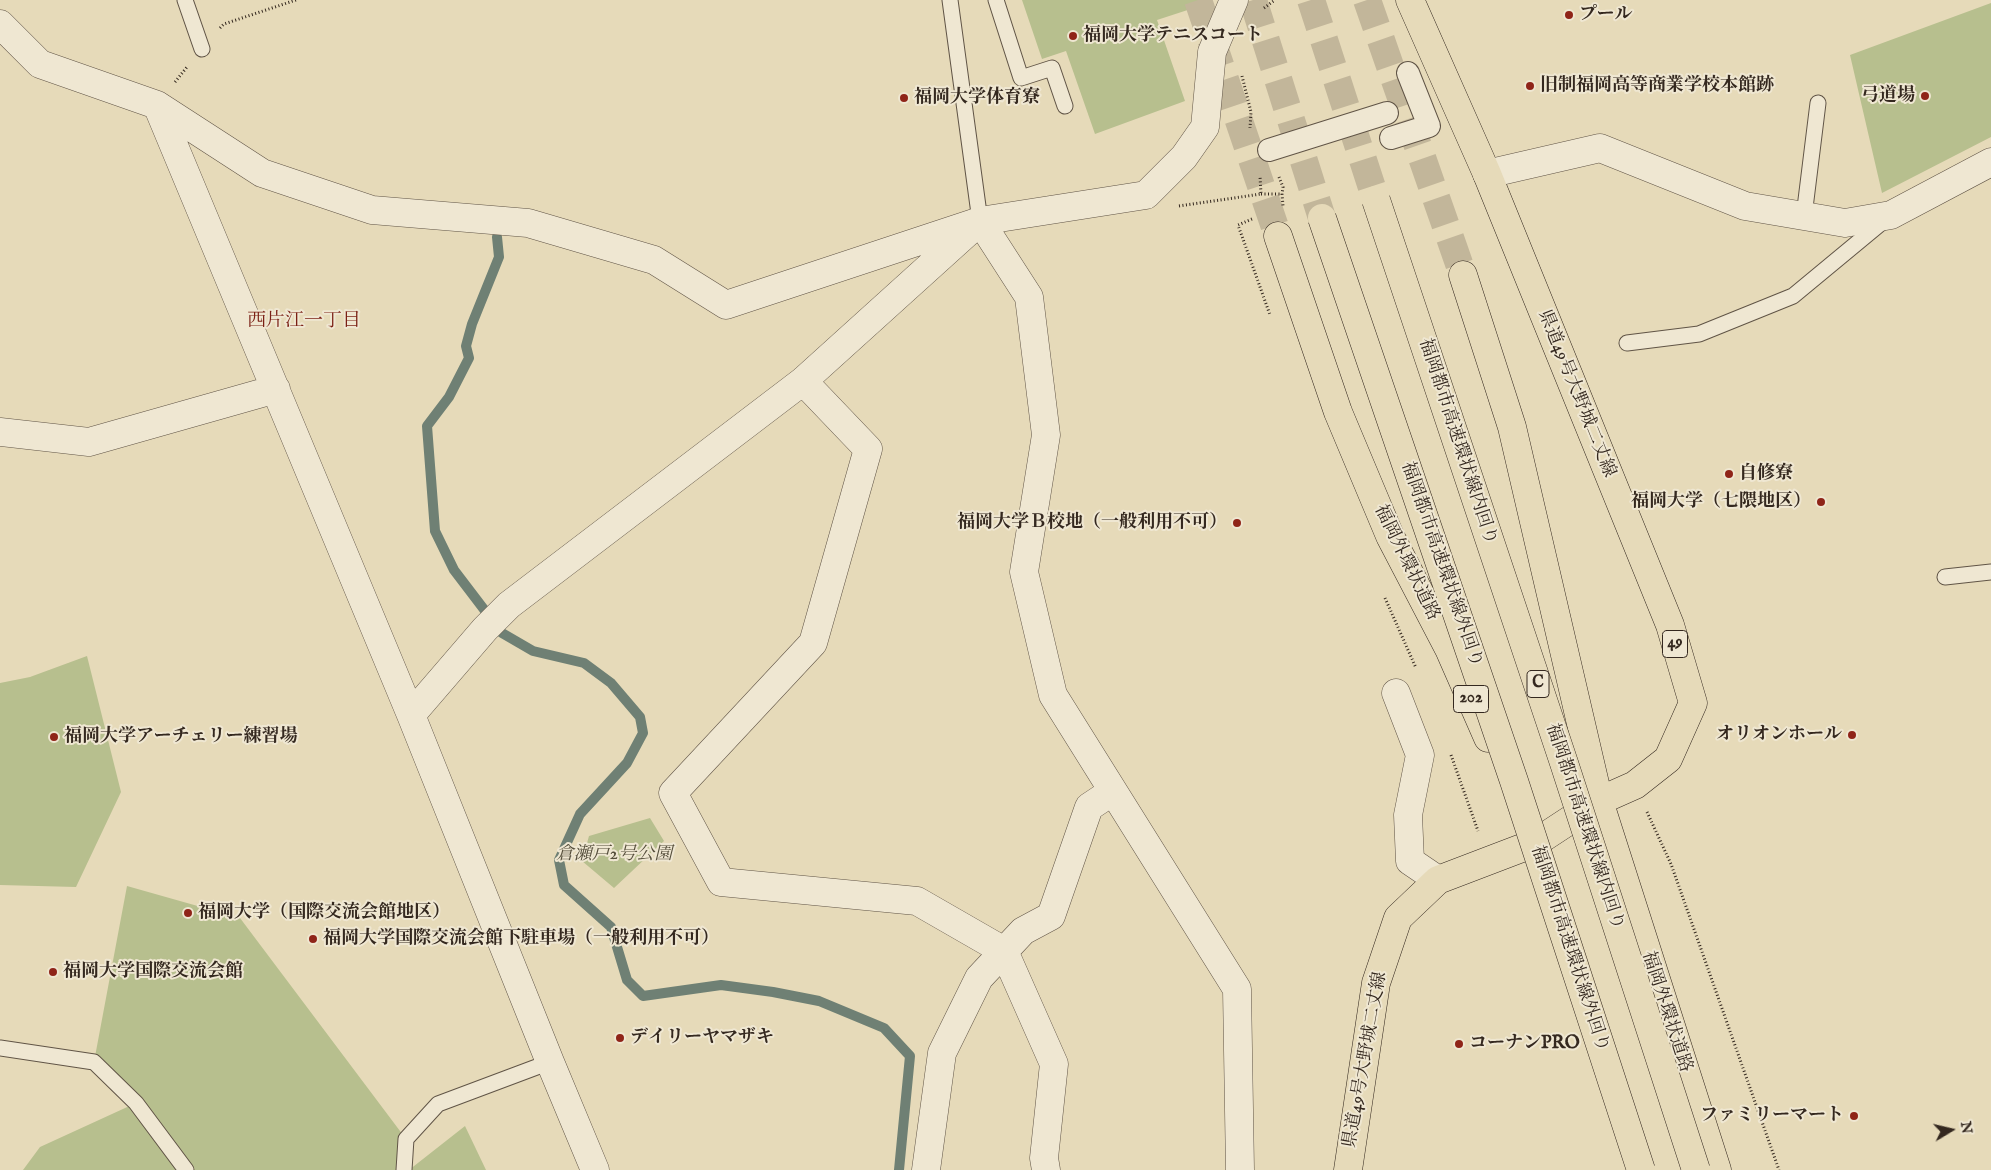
<!DOCTYPE html>
<meta charset="utf-8">
<style>
body{margin:0}
#map{position:relative;width:1991px;height:1170px;overflow:hidden;background:#e6dab9;font-family:"IM FELL English",serif}
canvas{display:block}
.north{position:absolute;left:1926px;top:1105px;width:50px;height:50px;-webkit-text-stroke:4px #efe7d2;paint-order:stroke;rotate:81deg;font-size:14px;font-weight:700;line-height:20px;text-align:center;color:#34281f}
.north::after{content:'';display:block;margin:auto;width:18px;height:22px;background:#34281f;clip-path:polygon(50% 0,100% 100%,50% 72%,0 100%)}
</style>
<div id="map">
<canvas width="1991" height="1170"></canvas>
<div class="north">N</div>
</div>
<script>
const c = document.querySelector('canvas').getContext('2d');
c.lineJoin = 'round';
function fillPath(path, color) { c.fillStyle = color; c.fill(path, 'evenodd'); }
const shape = rows => new Path2D(rows.map(r => 'M' + r).join(''));
function strokePath(path, color, width, dash) { c.strokeStyle = color; c.lineWidth = width; c.lineCap = dash ? 'butt' : 'round'; c.setLineDash(dash || []); c.stroke(path); }
function write(font, color, halo, rows, align = 'center') {
  c.font = font + ' "IM FELL English","Noto Serif JP",serif'; c.lineWidth = 4; c.setLineDash([]); c.textBaseline = 'middle'; c.strokeStyle = halo; c.fillStyle = color; for (const [text, x, y, turn = 0] of rows) {
    c.save(); c.translate(x, y); c.rotate((+turn || 0) * Math.PI / 180); c.textAlign = isNaN(turn) ? turn : align; if (halo) c.strokeText(text, 0, 0); c.fillText(text, 0, 0); c.restore();
  }
}
fillPath(shape([
 [1022,0,1205,0,1206,4,1157,20,1185,101,1095,134,1066,51,1042,59],
 [1991,3,1991,137,1882,193,1850,55],
 [87,656,121,792,76,887,0,885,0,683,30,677],
 [650,818,664,841,614,888,582,861,589,836],
 [127,886,240,918,406,1139,404,1170,23,1170,40,1147,136,1103,94,1062],
 [465,1126,486,1170,409,1170]
]), '#b7bf8e');
strokePath(shape([
 [497,237,499,257,472,324,466,346,469,358,449,397,427,426,435,531,454,570,502,633,533,651,584,663,611,683,640,717,643,733,627,763,580,814,559,860,564,885,611,927,627,980,643,996,721,985,773,992,819,1001,884,1028,910,1056,899,1170]
]), '#6f8074', 10);
strokePath(shape([
 [1198,0,1278,236],
 [1367,0,1463,275]
]), '#c2b69a', 28, [28, 14]);
strokePath(shape([
 [1253,0,1322,218],
 [1311,0,1376,200]
]), '#c2b69a', 28, [28, 14]);
const service = shape([
 [185,0,202,49],
 [950,0,980,221],
 [996,0,1021,78,1052,68,1065,106],
 [1804,216,1818,103],
 [1627,343,1699,334,1793,296,1886,219],
 [1945,577,1991,572],
 [0,1048,94,1062,136,1103,186,1170],
 [404,1170,406,1139,438,1104,550,1062]
]);
const pedestrian = shape([
 [1391,138,1429,126,1408,73],
 [1269,150,1387,113]
]);
const minor = shape([
 [0,24,40,64,157,105,411,715,550,1062,595,1170],
 [157,105,262,173,372,210,528,223,654,260,726,305,980,221,1029,297,1046,435,1024,572,1053,695,1237,989,1240,1170],
 [803,381,868,449,813,643,673,793,721,882,917,901,1004,951,1054,1064,1044,1158,1046,1170],
 [0,432,89,442,276,389],
 [1396,693,1420,755,1408,815,1410,861,1438,880],
 [411,715,485,629,509,605,803,381,980,221,1146,195,1184,157,1205,127,1212,52,1234,0],
 [926,1170,942,1053,979,978,1023,931,1051,916,1089,807,1113,791]
]);
const tertiary = shape([
 [1487,174,1600,148,1745,206,1845,223,1891,215,1991,162]
]);
const primary = shape([
 [1348,1170,1376,983,1398,918,1438,880,1535,843,1599,801,1635,785,1668,759,1693,703,1670,625,1487,174,1410,0]
]);
const trunk = shape([
 [1278,236,1338,412,1390,536,1449,649,1488,738],
 [1463,275,1512,427,1599,801,1717,1170]
]);
strokePath(service, '#605446', 17);
strokePath(pedestrian, '#605446', 24);
strokePath(minor, '#605446', 29);
strokePath(tertiary, '#605446', 29);
strokePath(primary, '#34281f', 29);
strokePath(trunk, '#34281f', 29);
strokePath(shape([
 [1264,8,1275,0],
 [220,28,224,24,296,0],
 [1242,76,1251,112,1250,128],
 [175,82,187,67],
 [1279,177,1283,187,1282,194],
 [1261,194,1282,194,1283,206],
 [1179,206,1261,194,1260,176],
 [1252,219,1238,225,1270,315],
 [1385,598,1416,668],
 [1451,755,1478,831],
 [1647,812,1671,864,1779,1170]
]), '#34281f', 3, [1, 2.5]);
strokePath(service, '#efe7d2', 15);
strokePath(pedestrian, '#efe7d2', 22);
strokePath(minor, '#efe7d2', 28);
strokePath(tertiary, '#efe7d2', 28);
strokePath(primary, '#e6dab9', 28);
strokePath(trunk, '#e6dab9', 28);
const motorwayBridge = shape([
 [1376,200,1564,763,1696,1170],
 [1322,218,1514,781,1641,1170]
]);
strokePath(motorwayBridge, '#34281f', 29, []);
strokePath(motorwayBridge, '#e6dab9', 28);
for (const [x, y, r, color] of [
 [1569,15,5,"#8f2418"],
 [1073,36,5,"#8f2418"],
 [1530,86,5,"#8f2418"],
 [1925,96,5,"#8f2418"],
 [904,98,5,"#8f2418"],
 [1729,474,5,"#8f2418"],
 [1821,502,5,"#8f2418"],
 [1237,523,5,"#8f2418"],
 [1852,735,5,"#8f2418"],
 [54,737,5,"#8f2418"],
 [188,913,5,"#8f2418"],
 [313,939,5,"#8f2418"],
 [53,972,5,"#8f2418"],
 [620,1038,5,"#8f2418"],
 [1459,1044,5,"#8f2418"],
 [1854,1116,5,"#8f2418"]
]) { const dot = new Path2D(); dot.arc(x, y, r, 0, 2 * Math.PI); c.fillStyle = color; c.fill(dot); strokePath(dot, '#efe7d2', 2); }
for (const [x, y, w] of [
 [1675,644,25],
 [1538,684,22],
 [1471,699,35]
]) { const box = new Path2D(); box.roundRect(x - w / 2, y - 13.5, w, 27, 4); c.fillStyle = '#efe7d2'; c.fill(box); strokePath(box, '#34281f', 1); }
write('bold 16px', '#34281f', null, [
 ["49",1675,644],
 ["C",1538,684],
 ["202",1471,699]
]);
write('bold 18px', '#34281f', '#efe7d2', [
 ["プール",1579,15],
 ["福岡大学テニスコート",1083,36],
 ["旧制福岡高等商業学校本館跡",1540,86],
 ["弓道場",1915,96,"right"],
 ["福岡大学体育寮",914,98],
 ["自修寮",1739,474],
 ["福岡大学（七隈地区）",1811,502,"right"],
 ["福岡大学Ｂ校地（一般利用不可）",1227,523,"right"],
 ["オリオンホール",1842,735,"right"],
 ["福岡大学アーチェリー練習場",64,737],
 ["福岡大学（国際交流会館地区）",198,913],
 ["福岡大学国際交流会館下駐車場（一般利用不可）",323,939],
 ["福岡大学国際交流会館",63,972],
 ["デイリーヤマザキ",630,1038],
 ["コーナンPRO",1469,1044],
 ["ファミリーマート",1844,1116,"right"]
], 'left');
write('18px', '#34281f', '#efe7d2', [
 ["県道49号大野城二丈線",1576,394,68],
 ["福岡都市高速環状線内回り",1457,442,72],
 ["福岡外環状道路",1406,563,64],
 ["福岡都市高速環状線外回り",1441,565,71],
 ["福岡都市高速環状線内回り",1584,827,72],
 ["福岡都市高速環状線外回り",1569,949,72],
 ["福岡外環状道路",1666,1012,72],
 ["県道49号大野城二丈線",1366,1060,-80]
]);
write('italic 18px', '#554e3b', '#efe7d2', [
 ["倉瀬戸2号公園",614,855]
]);
write('19px', '#7a1f14', '#efe7d2', [
 ["西片江一丁目",304,322]
]);
</script>
